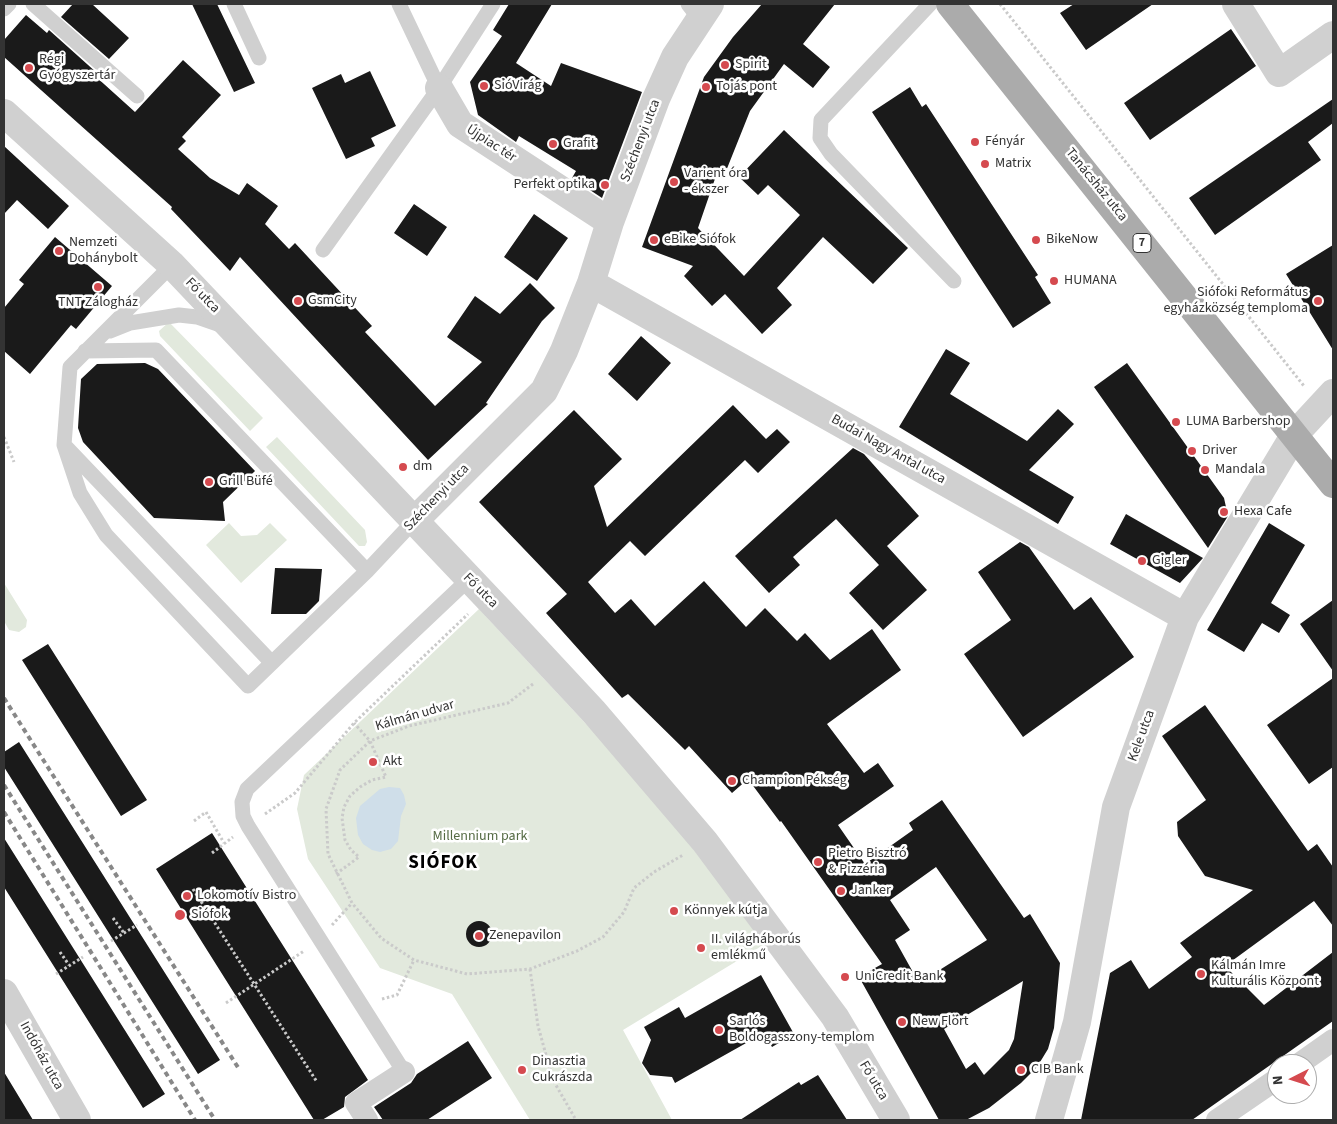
<!DOCTYPE html>
<meta charset="utf-8">
<style>
body{margin:0}
#map{position:relative;width:1337px;height:1124px;overflow:hidden;background:#fff;font-family:"Source Sans 3",sans-serif}
canvas{display:block}
.frame{position:absolute;inset:0;border:5px solid #333;pointer-events:none}
.north{position:absolute;left:1267px;top:1054px;width:50px;height:50px;box-sizing:border-box;background:#fff;border:1px solid #adadad;border-radius:50%;rotate:265deg;font-size:14px;font-weight:700;line-height:20px;text-align:center;color:#333}
.north::after{content:'';display:block;margin:auto;width:18px;height:22px;background:#d54a4f;clip-path:polygon(50% 0,100% 100%,50% 72%,0 100%)}
</style>
<div id="map">
<canvas width="1337" height="1124"></canvas>
<div class="frame"></div>
<div class="north">N</div>
</div>
<script>
const c = document.querySelector('canvas').getContext('2d');
c.lineJoin = 'round';
function fillPath(path, color) { c.fillStyle = color; c.fill(path, 'evenodd'); }
const shape = rows => new Path2D(rows.map(r => 'M' + r).join(''));
function strokePath(path, color, width, dash) { c.strokeStyle = color; c.lineWidth = width; c.lineCap = dash ? 'butt' : 'round'; c.setLineDash(dash || []); c.stroke(path); }
function write(font, color, halo, rows, align = 'center') {
  c.font = font + ' "Source Sans 3",sans-serif'; c.lineWidth = 5; c.setLineDash([]); c.textBaseline = 'middle'; c.strokeStyle = halo; c.fillStyle = color; for (const [text, x, y, turn = 0] of rows) {
    c.save(); c.translate(x, y); c.rotate((+turn || 0) * Math.PI / 180); c.textAlign = isNaN(turn) ? turn : align; if (halo) c.strokeText(text, 0, 0); c.fillText(text, 0, 0); c.restore();
  }
}
fillPath(shape([
 [169,322,263,418,250,431,160,336,159,331],
 [277,437,365,530,367,542,365,546,359,546,266,447],
 [229,523,241,536,257,535,270,523,287,540,241,583,206,545],
 [4,583,27,620,26,627,19,632,9,630,4,621],
 [479,609,615,755,692,847,765,944,623,1030,672,1120,530,1120,452,994,380,968,308,859,297,809,304,775]
]), '#e2e9dd');
fillPath(shape([
 [389,787,400,788,404,795,406,804,401,816,398,841,391,849,380,852,372,850,363,844,358,835,356,818,360,806,380,789]
]), '#cfdee9');
fillPath(shape([
 [73,4,92,4,129,38,109,59,61,17],
 [192,4,217,4,255,83,234,92],
 [509,4,552,4,516,63,551,86,561,63,642,92,602,198,572,178,576,171,519,136,516,142,478,115,470,82,502,36,493,30],
 [762,4,835,4,803,44,830,67,813,88,784,64,750,111,724,176,717,173,698,228,744,276,800,215,768,185,758,195,739,177,784,130,908,248,873,284,823,237,777,288,792,305,762,334,725,294,712,306,684,276,693,266,642,247,704,77,733,37],
 [1074,4,1153,4,1086,50,1060,13],
 [26,15,47,33,49,30,97,73,94,75,135,112,183,60,221,95,182,137,186,141,178,149,210,178,239,195,247,183,278,206,265,224,289,249,295,243,372,326,365,332,435,406,482,362,447,337,475,296,500,314,530,283,555,308,542,321,486,403,488,404,428,460,240,257,230,271,171,209,172,207,4,57,4,40],
 [1231,29,1256,66,1150,140,1124,103],
 [370,71,396,126,371,138,375,146,346,159,312,88,341,74,345,83],
 [910,87,922,107,926,104,1038,275,1035,277,1051,303,1013,328,872,112],
 [1333,99,1333,123,1308,142,1321,160,1215,235,1189,198],
 [4,146,69,206,48,229,17,200,4,214],
 [414,204,447,227,427,256,394,233],
 [534,214,568,238,537,281,504,257],
 [55,237,112,286,76,329,71,325,30,374,4,351,4,308,24,284,19,280],
 [1333,245,1333,350,1286,274],
 [641,336,671,363,637,401,608,374],
 [946,349,970,363,950,394,1027,441,1058,409,1074,424,1029,470,1074,497,1058,524,899,427],
 [145,363,158,369,255,471,223,502,225,521,154,518,83,442,78,428,81,379,97,364],
 [1127,363,1224,498,1228,516,1208,548,1094,387],
 [733,405,766,439,777,429,790,442,758,473,745,460,645,556,630,541,588,582,615,613,631,599,655,626,704,581,746,627,765,608,797,641,805,633,830,660,872,629,901,670,827,724,864,773,878,763,894,786,838,825,865,864,913,830,909,823,942,800,1024,918,1030,914,1060,963,1054,1028,1048,1049,1037,1067,1021,1083,989,1108,966,1120,939,1120,859,977,882,964,781,821,780,822,748,779,732,793,689,746,685,750,628,694,622,698,546,613,567,594,479,502,574,410,622,459,594,486,607,527],
 [936,867,987,940,919,983,895,940,910,930,890,900],
 [1023,981,1014,1039,1009,1050,984,1075,975,1062,966,1069,944,1029],
 [853,448,864,454,919,516,887,546,927,590,883,630,849,593,879,565,836,519,793,557,800,565,769,593,735,556],
 [1126,514,1203,558,1180,583,1110,544],
 [1269,523,1305,545,1271,603,1290,615,1279,633,1262,623,1244,652,1207,630],
 [1020,542,1029,547,1074,610,1091,597,1134,657,1023,737,964,654,1011,620,978,572],
 [275,568,322,569,319,601,306,614,271,614],
 [1333,600,1333,671,1300,624],
 [48,644,147,800,121,816,22,660],
 [1333,678,1333,767,1309,784,1267,725],
 [1205,705,1308,851,1317,844,1333,867,1333,926,1314,901,1225,966,1264,1005,1333,952,1333,1021,1192,1120,1081,1120,1110,973,1131,960,1149,989,1192,957,1180,943,1253,890,1205,876,1178,836,1177,822,1206,800,1162,736],
 [19,742,220,1060,198,1074,4,767,4,752],
 [212,833,368,1080,345,1097,344,1107,322,1120,314,1120,156,869],
 [4,838,165,1094,143,1108,4,887],
 '466 934a13 13 0 1 1 26 0a13 13 0 1 1-26 0Z',
 [761,975,794,1034,772,1047,764,1033,675,1083,672,1077,650,1075,642,1063,651,1040,644,1027,679,1007,685,1018],
 [468,1041,492,1078,427,1120,383,1120,374,1107,411,1083,417,1074],
 [4,1072,33,1120,4,1120],
 [818,1075,847,1120,740,1120,799,1082,801,1085]
]), '#1a1a1a');
strokePath(shape([
 [1000,4,1304,386],
 [4,437,14,462],
 [533,684,508,703,409,726,370,741,340,770,326,809,328,854,352,903,381,938,414,960,467,974,530,969,577,951,603,937,624,912,634,888,654,872,683,855],
 [265,814,295,793,354,723,468,614],
 [194,821,206,812,224,843],
 [212,853,233,837],
 [336,874,359,857,351,850,345,840,342,818,344,807,350,796,360,787,372,780,386,777,370,741,354,723],
 [193,889,317,1082],
 [113,918,124,933],
 [332,925,352,903],
 [111,941,137,925],
 [60,952,69,965],
 [530,969,538,1026,553,1080,576,1120],
 [56,974,83,957],
 [382,999,397,995,414,960],
 [226,1003,304,951]
]), '#cacaca', 3, [2.5, 2.5]);
strokePath(shape([
 [33,4,137,96],
 [234,4,259,58],
 [399,4,439,88],
 [688,4,699,18],
 [930,4,821,120,820,138,831,154,954,281],
 [4,9,9,4],
 [323,250,439,88,493,4],
 [172,265,70,367,64,445,80,493,106,535,248,686,367,571,414,521],
 [110,331,130,323,179,315,197,317,223,326],
 [85,351,156,350,367,571],
 [67,448,272,663],
 [404,1072,248,826,243,816,242,802,247,789,469,579]
]), '#d0d0d0', 15);
strokePath(shape([
 [1299,1064,1333,1040],
 [367,1120,356,1103,404,1072],
 [1217,1120,1277,1079]
]), '#d0d0d0', 22);
strokePath(shape([
 [1236,4,1279,73,1333,35],
 [439,88,460,124,610,222],
 [4,113,172,265,499,610,594,712,705,842,835,1017,896,1120],
 [591,283,1185,617],
 [414,521,544,391,564,351,591,283,610,222,656,99,675,57,710,4],
 [4,993,77,1120],
 [1049,1120,1077,1022,1116,807,1185,617,1295,434,1333,393]
]), '#d0d0d0', 28);
strokePath(shape([
 [950,4,1333,484]
]), '#ababab', 28);
strokePath(shape([
 [4,698,239,1069],
 [4,785,215,1120],
 [4,812,195,1120]
]), '#888', 4, [5, 4]);
for (const [x, y, r, color] of [
 [725,65,5,"#d54a4f"],
 [29,68,5,"#d54a4f"],
 [484,86,5,"#d54a4f"],
 [706,87,5,"#d54a4f"],
 [975,142,5,"#d54a4f"],
 [553,144,5,"#d54a4f"],
 [985,164,5,"#d54a4f"],
 [674,182,5,"#d54a4f"],
 [605,185,5,"#d54a4f"],
 [654,240,5,"#d54a4f"],
 [1036,240,5,"#d54a4f"],
 [59,251,5,"#d54a4f"],
 [1054,281,5,"#d54a4f"],
 [98,287,5,"#d54a4f"],
 [298,301,5,"#d54a4f"],
 [1318,301,5,"#d54a4f"],
 [1176,422,5,"#d54a4f"],
 [1192,451,5,"#d54a4f"],
 [403,467,5,"#d54a4f"],
 [1205,470,5,"#d54a4f"],
 [209,482,5,"#d54a4f"],
 [1224,512,5,"#d54a4f"],
 [1142,561,5,"#d54a4f"],
 [373,762,5,"#d54a4f"],
 [732,781,5,"#d54a4f"],
 [818,862,5,"#d54a4f"],
 [841,891,5,"#d54a4f"],
 [187,896,5,"#d54a4f"],
 [674,911,5,"#d54a4f"],
 [180,915,6,"#d54a4f"],
 [479,936,5,"#d54a4f"],
 [701,948,5,"#d54a4f"],
 [1201,974,5,"#d54a4f"],
 [845,977,5,"#d54a4f"],
 [902,1022,5,"#d54a4f"],
 [719,1030,5,"#d54a4f"],
 [522,1070,5,"#d54a4f"],
 [1021,1070,5,"#d54a4f"]
]) { const dot = new Path2D(); dot.arc(x, y, r, 0, 2 * Math.PI); c.fillStyle = color; c.fill(dot); strokePath(dot, '#fff', 2); }
for (const [x, y, w] of [
 [1142,243,18]
]) { const box = new Path2D(); box.roundRect(x - w / 2, y - 9.5, w, 19, 4); c.fillStyle = '#fff'; c.fill(box); strokePath(box, '#333', 1); }
write('bold 12px', '#333', null, [
 ["7",1142,243]
]);
write('14px', '#333', '#fff', [
 ["Régi",39,60],
 ["Gyógyszertár",39,76],
 ["Spirit",735,65],
 ["SióVirág",494,86],
 ["Tojás pont",716,87],
 ["Fényár",985,142],
 ["Grafit",563,144],
 ["Matrix",995,164],
 ["Varient óra",684,174],
 ["- ékszer",684,190],
 ["Perfekt optika",595,185,"right"],
 ["eBike Siófok",664,240],
 ["BikeNow",1046,240],
 ["Nemzeti",69,243],
 ["Dohánybolt",69,259],
 ["HUMANA",1064,281],
 ["Siófoki Református",1308,293,"right"],
 ["egyházközség temploma",1308,309,"right"],
 ["GsmCity",308,301],
 ["TNT Zálogház",98,303,"center"],
 ["LUMA Barbershop",1186,422],
 ["Driver",1202,451],
 ["dm",413,467],
 ["Mandala",1215,470],
 ["Grill Büfé",219,482],
 ["Hexa Cafe",1234,512],
 ["Gigler",1152,561],
 ["Akt",383,762],
 ["Champion Pékség",742,781],
 ["Pietro Bisztró",828,854],
 ["& Pizzéria",828,870],
 ["Janker",851,891],
 ["Lokomotív Bistro",197,896],
 ["Könnyek kútja",684,911],
 ["Siófok",191,915],
 ["Zenepavilon",489,936],
 ["II. világháborús",711,940],
 ["emlékmű",711,956],
 ["Kálmán Imre",1211,966],
 ["Kulturális Központ",1211,982],
 ["UniCredit Bank",855,977],
 ["Sarlós",729,1022],
 ["Boldogasszony-templom",729,1038],
 ["New Flört",912,1022],
 ["Dinasztia",532,1062],
 ["Cukrászda",532,1078],
 ["CIB Bank",1031,1070]
], 'left');
write('14px', '#333', '#fff', [
 ["Széchenyi utca",641,141,-69],
 ["Újpiac tér",491,144,33],
 ["Tanácsház utca",1096,185,51],
 ["Fő utca",202,296,46],
 ["Budai Nagy Antal utca",888,450,29],
 ["Széchenyi utca",437,498,-46],
 ["Fő utca",480,591,45],
 ["Kálmán udvar",415,716,-16],
 ["Kele utca",1142,736,-70],
 ["Indóház utca",41,1056,61],
 ["Fő utca",873,1081,59]
]);
write('14px', '#556b44', '#fff', [
 ["Millennium park",480,837]
]);
c.letterSpacing = '1px';
write('bold 19px', '#000', '#fff', [
 ["SIÓFOK",443,864]
]);
c.letterSpacing = '0px';
</script>
